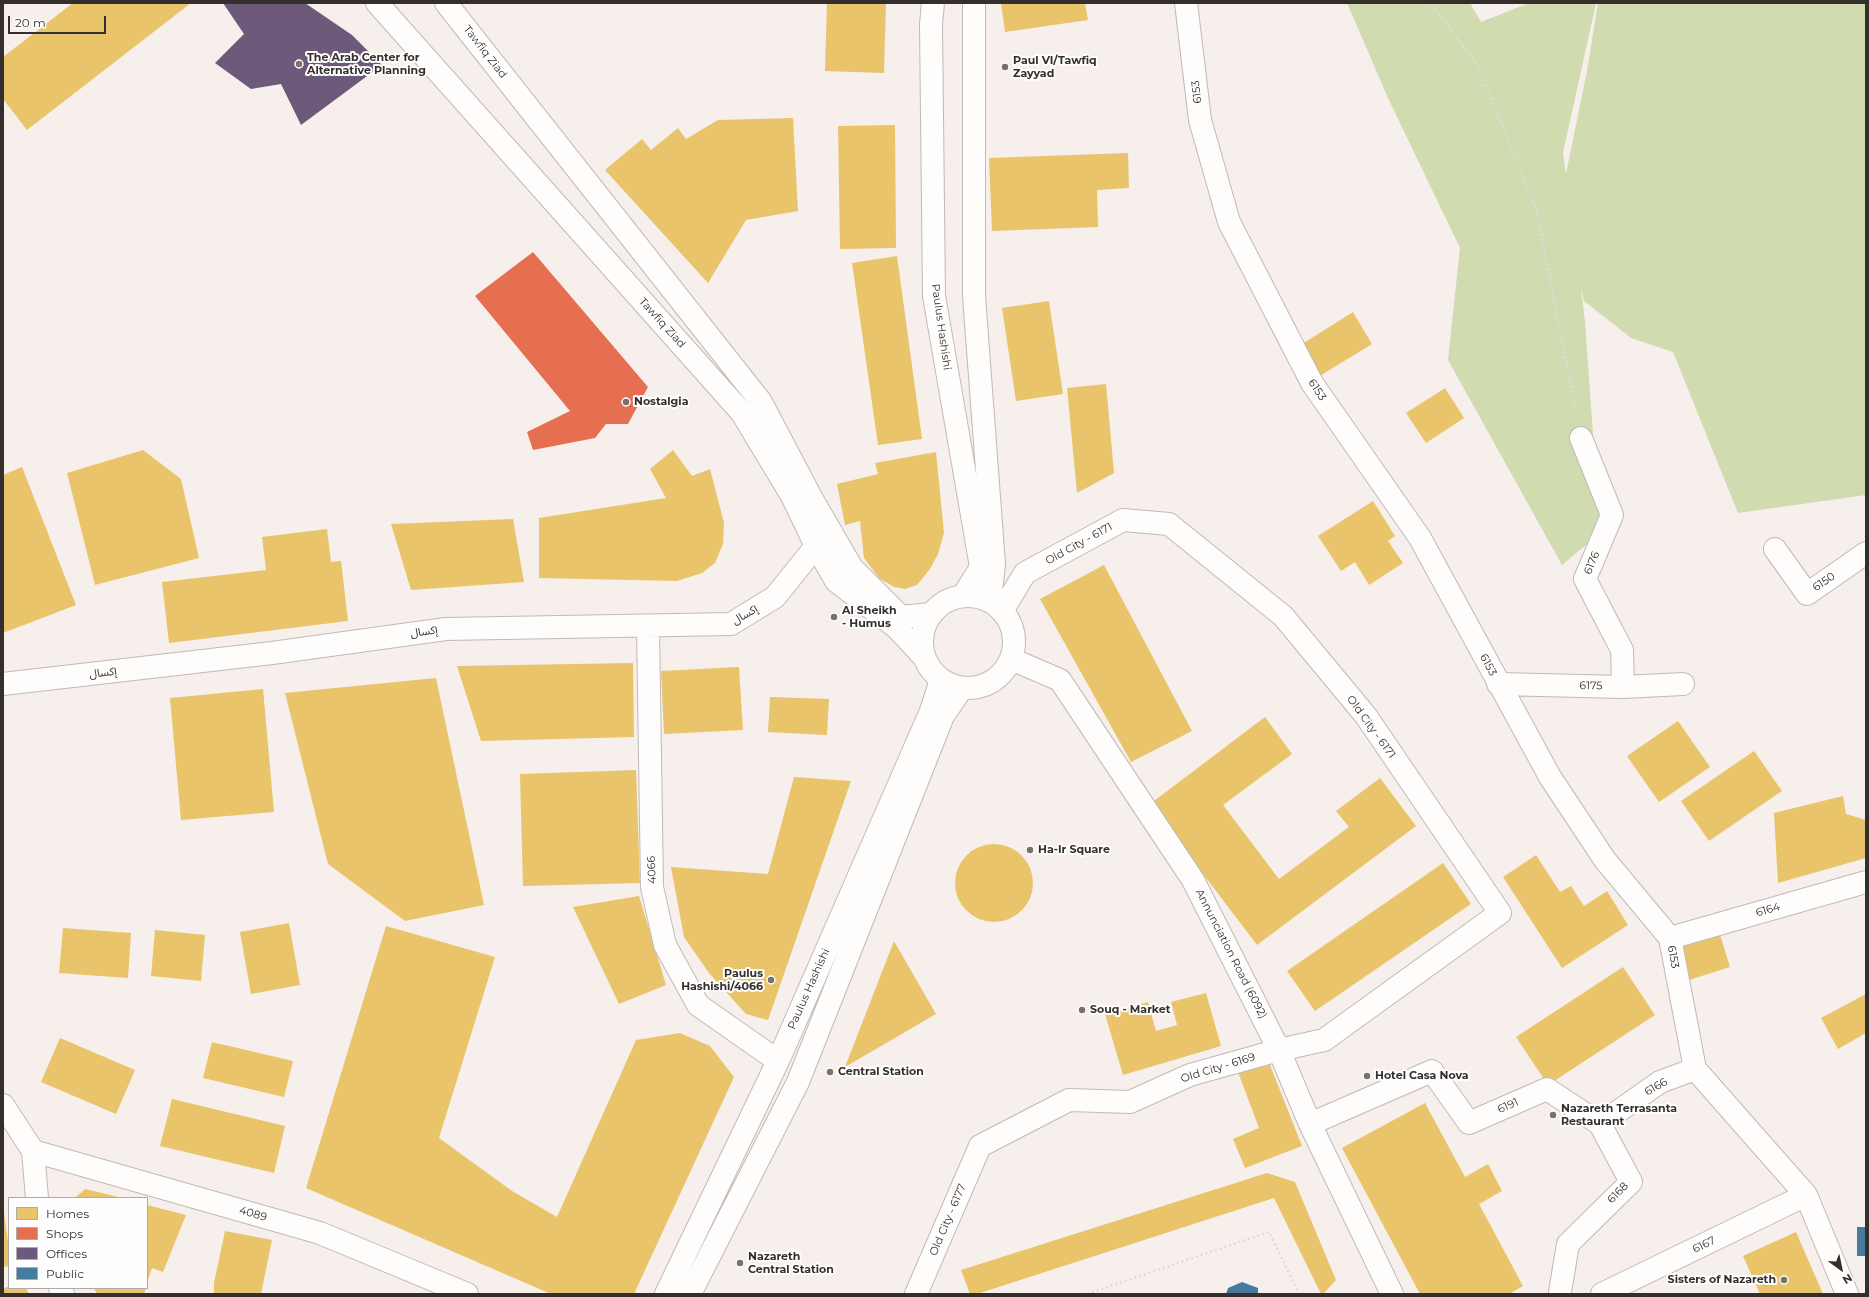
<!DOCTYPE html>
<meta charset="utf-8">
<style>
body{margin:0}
#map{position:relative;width:1869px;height:1297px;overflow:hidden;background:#f6efeb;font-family:Montserrat,sans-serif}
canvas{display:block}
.frame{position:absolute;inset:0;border:4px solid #342f2c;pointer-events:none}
.legend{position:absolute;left:8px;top:1197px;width:140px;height:92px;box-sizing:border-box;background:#fefefe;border:1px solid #adabaa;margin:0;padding:5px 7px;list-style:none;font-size:12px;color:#342f2c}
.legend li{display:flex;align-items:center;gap:8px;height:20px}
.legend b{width:20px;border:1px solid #adabaa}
.north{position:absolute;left:1821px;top:1249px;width:40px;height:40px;-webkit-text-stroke:3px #fefefe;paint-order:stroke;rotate:147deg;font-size:11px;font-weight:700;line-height:16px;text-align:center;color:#342f2c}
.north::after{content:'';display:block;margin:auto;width:14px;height:18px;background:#342f2c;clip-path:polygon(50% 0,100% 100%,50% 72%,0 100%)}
.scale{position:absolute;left:8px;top:16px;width:98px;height:18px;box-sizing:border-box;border:2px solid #342f2c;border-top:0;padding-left:5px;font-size:12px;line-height:14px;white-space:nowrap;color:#342f2c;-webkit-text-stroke:3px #fefefe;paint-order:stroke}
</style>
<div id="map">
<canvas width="1869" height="1297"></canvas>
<div class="frame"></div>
<ul class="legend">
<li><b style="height:11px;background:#e9c46a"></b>Homes</li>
<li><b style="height:11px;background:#e76f51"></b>Shops</li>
<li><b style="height:11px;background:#6d597a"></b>Offices</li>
<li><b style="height:11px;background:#457b9d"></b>Public</li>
</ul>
<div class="north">N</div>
<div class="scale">20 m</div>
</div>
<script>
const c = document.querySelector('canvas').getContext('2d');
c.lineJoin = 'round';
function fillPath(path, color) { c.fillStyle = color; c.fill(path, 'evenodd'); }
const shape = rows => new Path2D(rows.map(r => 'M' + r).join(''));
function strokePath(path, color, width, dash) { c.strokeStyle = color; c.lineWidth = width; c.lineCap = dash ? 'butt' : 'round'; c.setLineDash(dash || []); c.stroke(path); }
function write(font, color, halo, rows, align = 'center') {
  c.font = font + ' Montserrat,"Noto Sans Arabic",sans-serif'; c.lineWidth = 4; c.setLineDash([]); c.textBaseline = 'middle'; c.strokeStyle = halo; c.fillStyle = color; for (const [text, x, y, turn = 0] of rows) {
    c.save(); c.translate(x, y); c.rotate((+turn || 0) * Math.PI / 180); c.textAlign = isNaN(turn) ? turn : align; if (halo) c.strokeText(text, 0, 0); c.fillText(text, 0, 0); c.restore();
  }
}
fillPath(shape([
 [1347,3,1470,3,1481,22,1529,3,1596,3,1563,153,1566,174,1587,71,1598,3,1866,3,1866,495,1738,513,1673,352,1631,338,1584,301,1581,288,1585,322,1600,533,1562,565,1448,360,1460,248,1388,98]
]), '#d0dbb0');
fillPath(shape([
 [73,3,191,3,27,130,3,99,3,57],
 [827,3,886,3,884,73,825,71],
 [1001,3,1085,3,1088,20,1005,32],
 [793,118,798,211,746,220,708,283,605,170,642,139,651,150,678,128,686,139,718,120],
 [895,125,896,248,840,249,838,126],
 [1128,153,1129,188,1097,190,1098,227,992,231,989,158],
 [897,256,922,439,878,445,852,263],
 [1049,301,1063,394,1016,401,1002,308],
 [1353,312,1372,344,1318,377,1299,346],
 [1106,384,1114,473,1077,493,1067,388],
 [1445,388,1464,418,1426,443,1406,413],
 [143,450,181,479,199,558,95,585,67,473],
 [673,450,692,476,710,469,724,523,723,544,715,563,702,573,677,581,539,578,539,518,666,498,650,469],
 [936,452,944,533,938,554,930,569,917,585,905,589,894,587,879,578,864,558,860,521,845,525,837,484,878,474,875,463],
 [22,467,76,605,3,633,3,475],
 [1373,501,1395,536,1388,541,1403,563,1369,585,1355,562,1341,571,1318,536],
 [513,519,524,582,411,590,391,524],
 [327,529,331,562,341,561,348,621,169,643,162,582,266,570,262,537],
 [1104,565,1192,731,1131,762,1040,599],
 [633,663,634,737,481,741,457,666],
 [739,667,743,730,664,734,661,671],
 [436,678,484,905,405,921,328,864,285,693],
 [263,689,274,812,181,820,170,698],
 [770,697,829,699,827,735,768,732],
 [1265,717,1292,754,1223,805,1279,879,1349,827,1336,811,1380,778,1416,826,1257,945,1150,804],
 [1678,721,1710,767,1659,802,1627,756],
 [1754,751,1782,791,1709,841,1681,801],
 [636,770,640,883,523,886,520,774],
 [794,777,851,781,768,1020,746,1014,709,973,684,937,671,867,768,874],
 [1843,796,1846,814,1866,820,1866,858,1778,883,1774,813],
 '955 883a39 39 0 1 1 78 0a39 39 0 1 1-78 0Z',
 [1536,855,1560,892,1571,886,1584,906,1607,891,1628,925,1562,968,1503,877],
 [1443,863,1471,904,1315,1011,1287,971],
 [639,896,666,985,619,1004,573,907],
 [289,923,300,985,251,994,240,932],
 [386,926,495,957,439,1138,512,1191,557,1217,636,1040,680,1033,710,1046,734,1077,634,1294,551,1294,306,1188],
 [63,928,131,933,128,978,59,973],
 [1718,928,1730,967,1689,980,1677,942],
 [155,930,205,935,201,981,151,976],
 [894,941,936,1014,845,1067],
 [1623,967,1655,1015,1548,1085,1516,1037],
 [1206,993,1221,1046,1123,1075,1105,1014,1148,1002,1156,1031,1177,1025,1171,1002],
 [1866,994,1866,1033,1838,1049,1821,1018],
 [60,1038,135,1070,116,1114,41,1082],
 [212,1042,293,1061,284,1097,203,1078],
 [1268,1060,1302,1146,1245,1168,1233,1139,1259,1128,1238,1072],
 [172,1099,285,1126,274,1173,160,1146],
 [1425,1103,1465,1177,1488,1164,1502,1191,1479,1204,1523,1286,1509,1294,1420,1294,1342,1148],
 [1267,1173,1295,1182,1336,1280,1323,1294,1321,1294,1274,1198,977,1294,970,1294,961,1270],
 [85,1189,118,1197,118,1198,75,1198],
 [3,1205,9,1249,9,1266,3,1267],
 [147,1205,186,1215,163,1272,152,1268,147,1283],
 [225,1231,272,1240,261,1294,214,1294,214,1283],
 [1796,1232,1823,1294,1760,1294,1743,1256],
 [9,1286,9,1288,26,1288,29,1294,3,1294,3,1289],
 [94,1288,146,1288,144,1294,97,1294]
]), '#e9c46a');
fillPath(shape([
 [533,252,648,387,628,424,606,424,595,438,533,450,527,432,570,411,475,296]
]), '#e76f51');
fillPath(shape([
 [223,3,305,3,352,35,382,65,301,125,281,84,251,89,215,63,244,34]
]), '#6d597a');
fillPath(shape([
 [1857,1227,1866,1227,1866,1256,1857,1256],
 [1242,1282,1258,1288,1258,1294,1226,1294,1228,1288]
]), '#457b9d');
const minor = shape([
 [377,3,742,413,792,496,816,546,836,581,897,628,923,656],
 [446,3,761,402,812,499,852,568,901,617,931,614],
 [933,3,931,24,934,296,981,567,963,596],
 [974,3,974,296,994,564,990,601],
 [1186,3,1200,120,1229,222,1312,383,1420,538,1550,777,1605,860,1670,938,1695,1069,1806,1195,1847,1294],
 [1581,438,1612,515,1585,579,1622,650,1623,687],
 [1775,549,1807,594,1866,553],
 '922 642a46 46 0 1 1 92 0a46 46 0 1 1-92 0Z',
 [648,627,652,887,665,945,698,1005,778,1061],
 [1011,659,1060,680,1193,880,1279,1050,1310,1124,1392,1294],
 [3,684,272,653,446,629,731,624,775,597,816,546],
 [1498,684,1623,687,1683,684],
 [1670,938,1866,882],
 [3,1105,33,1151,37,1198],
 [1310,1124,1432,1071,1469,1123,1547,1089,1600,1124,1631,1182,1568,1244,1560,1292],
 [1600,1124,1660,1082,1695,1069],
 [33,1151,320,1233,467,1294],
 [60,1288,63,1294],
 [666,1294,778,1061,931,711,941,680],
 [690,1294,798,1082,943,716,962,688],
 [916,1294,980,1146,1069,1100,1130,1102,1190,1075,1279,1050,1324,1040,1500,913,1366,716,1283,616,1169,524,1123,520,1025,573,1002,611],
 [1602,1294,1806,1195]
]);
strokePath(minor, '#bfbab7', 24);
strokePath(shape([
 [1428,3,1437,12,1479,68,1536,209,1576,410],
 [1087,1294,1269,1232,1299,1294]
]), '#dddbda', 2.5, [2, 3]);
strokePath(minor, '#fefdfc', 22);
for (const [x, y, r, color] of [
 [299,64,4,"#78726f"],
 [1005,67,4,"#78726f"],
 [626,402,4,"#78726f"],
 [834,617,4,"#78726f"],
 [1030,850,4,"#78726f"],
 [771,980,4,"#78726f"],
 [1082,1010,4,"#78726f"],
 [830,1072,4,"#78726f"],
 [1367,1076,4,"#78726f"],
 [1553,1115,4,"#78726f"],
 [740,1263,4,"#78726f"],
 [1784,1280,4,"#78726f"]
]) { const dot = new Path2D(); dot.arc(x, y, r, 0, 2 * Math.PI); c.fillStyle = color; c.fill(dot); strokePath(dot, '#fefefe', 1.5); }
write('11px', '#342f2c', '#fefefe', [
 ["Tawfiq Ziad",485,52,52],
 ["6153",1197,92,-97],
 ["Tawfiq Ziad",662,323,48],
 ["Paulus Hashishi",941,327,82],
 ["6153",1317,390,57],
 ["Old City - 6171",1079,544,-29],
 ["6176",1592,563,-68],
 ["6150",1824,582,-34],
 ["إكسال",745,615,-30],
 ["إكسال",424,632,-8],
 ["6153",1488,665,62],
 ["إكسال",103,673,-7],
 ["6175",1591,686,1],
 ["Old City - 6171",1371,727,54],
 ["4066",652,870,-92],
 ["6164",1768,910,-16],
 ["Annunciation Road (6092)",1231,954,63],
 ["6153",1673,957,79],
 ["Paulus Hashishi",809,989,-66],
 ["Old City - 6169",1218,1068,-17],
 ["6166",1656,1087,-30],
 ["6191",1508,1106,-23],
 ["6168",1618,1193,-47],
 ["4089",253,1214,16],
 ["Old City - 6177",948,1220,-67],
 ["6167",1704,1245,-26]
]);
write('bold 11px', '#342f2c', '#fefefe', [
 ["The Arab Center for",307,58],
 ["Alternative Planning",307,71],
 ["Paul VI/Tawfiq",1013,61],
 ["Zayyad",1013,74],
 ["Nostalgia",634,402],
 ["Al Sheikh",842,611],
 ["- Humus",842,624],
 ["Ha-Ir Square",1038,850],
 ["Paulus",763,974,"right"],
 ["Hashishi/4066",763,987,"right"],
 ["Souq - Market",1090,1010],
 ["Central Station",838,1072],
 ["Hotel Casa Nova",1375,1076],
 ["Nazareth Terrasanta",1561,1109],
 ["Restaurant",1561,1122],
 ["Nazareth",748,1257],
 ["Central Station",748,1270],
 ["Sisters of Nazareth",1776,1280,"right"]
], 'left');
</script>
